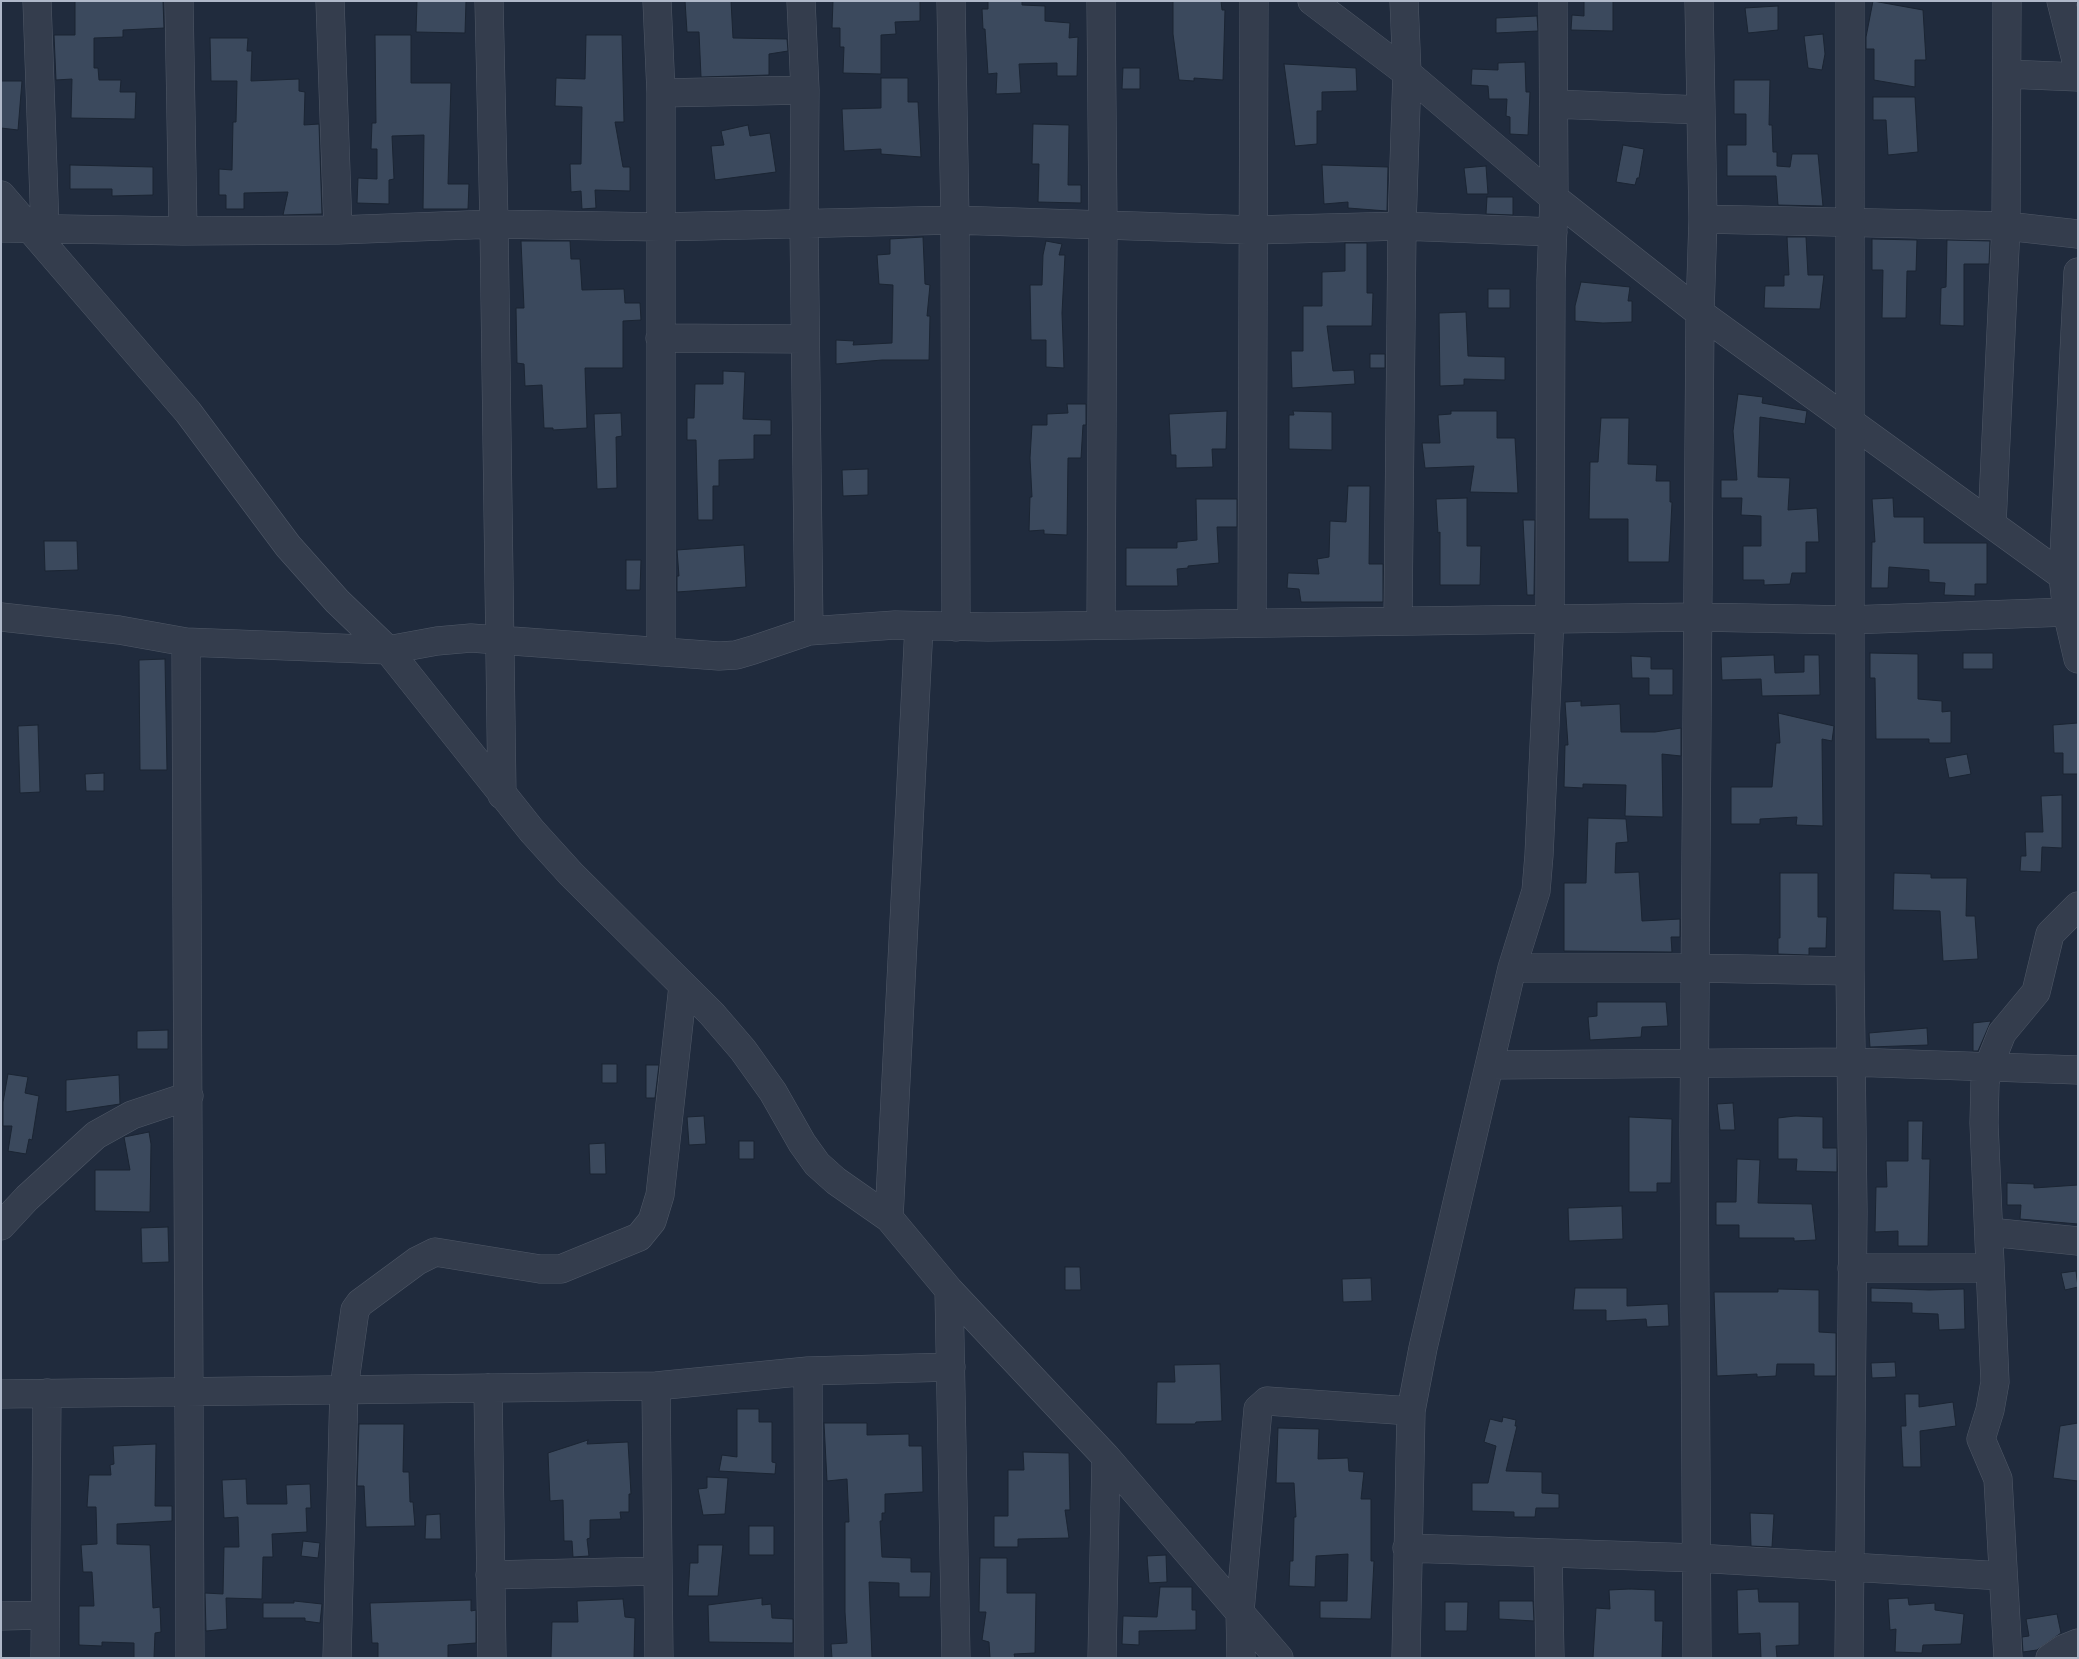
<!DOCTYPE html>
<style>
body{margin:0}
#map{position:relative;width:2079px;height:1659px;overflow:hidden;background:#202b3d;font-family:Commissioner,sans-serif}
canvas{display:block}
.frame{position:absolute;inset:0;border:2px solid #afb8c9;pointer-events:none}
</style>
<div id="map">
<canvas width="2079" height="1659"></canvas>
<div class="frame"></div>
</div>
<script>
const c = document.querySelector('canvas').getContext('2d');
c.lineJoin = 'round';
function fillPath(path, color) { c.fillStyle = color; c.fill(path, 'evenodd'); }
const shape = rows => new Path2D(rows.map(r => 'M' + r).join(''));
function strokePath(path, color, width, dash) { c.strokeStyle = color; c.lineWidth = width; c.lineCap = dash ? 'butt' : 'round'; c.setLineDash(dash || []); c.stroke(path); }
const building = shape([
 [75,1,163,1,164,28,123,30,123,37,94,38,94,68,98,68,99,80,121,80,120,92,136,92,135,119,71,118,72,79,56,80,54,35,75,35,75,1],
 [417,1,466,1,465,33,416,32,417,1],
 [685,1,731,1,733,38,787,39,788,51,769,54,769,75,701,77,699,32,687,32,685,1],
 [833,1,920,1,920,21,895,22,896,34,881,35,881,74,843,73,844,47,840,47,840,28,832,28,833,1],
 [988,1,1022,1,1022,5,1045,6,1045,21,1070,23,1069,38,1078,37,1077,76,1057,76,1057,63,1019,64,1021,93,996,94,997,73,988,74,985,29,983,29,982,9,988,9,988,1],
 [1173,1,1221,1,1222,10,1225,10,1223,80,1194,78,1194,81,1179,80,1173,34,1173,1],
 [1584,1,1613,1,1613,31,1571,30,1572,15,1584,16,1584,1],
 [1873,1,1923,10,1926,60,1915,60,1915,87,1874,80,1874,49,1866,49,1866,37,1873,1],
 [1778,6,1778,30,1748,33,1745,8,1778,6],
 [1537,16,1538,31,1496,33,1496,18,1537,16],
 [1823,34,1825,54,1822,70,1808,68,1804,36,1823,34],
 [375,35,411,35,411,83,451,83,448,184,469,184,468,209,423,209,424,135,392,136,394,179,389,180,389,204,357,203,358,178,377,179,377,149,371,149,372,123,376,123,375,35],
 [586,35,622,35,624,122,615,122,623,167,630,167,630,191,595,190,596,208,582,209,581,191,571,192,570,164,581,164,582,107,555,106,556,78,585,79,586,35],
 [210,38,248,38,247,51,252,51,251,81,299,79,299,91,305,92,304,125,319,124,322,214,283,215,288,192,244,193,244,209,226,209,226,195,219,195,219,169,232,170,233,122,236,122,237,81,211,81,210,38],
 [1525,62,1526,92,1530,92,1528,135,1510,134,1510,117,1506,116,1507,99,1489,99,1488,86,1471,85,1472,69,1498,70,1498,63,1525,62],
 [1284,64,1356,68,1357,91,1322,92,1322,111,1317,111,1317,144,1295,146,1284,64],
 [1123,68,1140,68,1140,89,1122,89,1123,68],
 [881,78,908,78,908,102,918,102,921,157,881,154,881,149,844,151,842,109,881,108,881,78],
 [1734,80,1770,80,1769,125,1772,125,1773,152,1777,152,1777,166,1790,167,1792,154,1818,154,1823,206,1778,205,1776,176,1727,176,1727,145,1746,145,1746,114,1734,114,1734,80],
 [1,81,22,81,18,130,1,128,1,81],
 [1873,97,1915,97,1918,152,1888,155,1886,120,1873,120,1873,97],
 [1033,124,1069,125,1068,185,1081,185,1081,203,1038,202,1039,164,1032,164,1033,124],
 [748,125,750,136,770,133,776,172,715,180,711,146,724,145,721,131,748,125],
 [1623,145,1644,149,1639,178,1637,178,1635,185,1616,182,1623,145],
 [70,165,153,167,153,195,112,196,112,189,70,189,70,165],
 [1322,165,1388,167,1387,211,1348,208,1348,202,1324,204,1322,165],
 [1486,166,1488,194,1467,194,1464,168,1486,166],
 [1487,197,1513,197,1513,215,1486,214,1487,197],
 [923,237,925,284,930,285,927,316,930,316,929,360,882,360,836,364,836,340,854,341,853,345,892,343,893,285,879,284,877,255,890,254,890,239,923,237],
 [1787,237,1806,237,1808,275,1824,275,1820,309,1764,308,1765,286,1784,286,1784,275,1789,275,1787,237],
 [1872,239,1917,240,1916,271,1907,271,1906,318,1882,318,1883,270,1872,270,1872,239],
 [1947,240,1990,241,1989,264,1964,264,1964,326,1940,325,1941,288,1946,287,1947,240],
 [521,241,570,241,571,259,580,259,582,290,624,289,625,303,640,303,641,320,623,321,623,368,585,368,587,428,553,430,553,428,544,428,542,385,525,386,524,364,517,363,516,308,524,308,521,241],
 [1046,241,1062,244,1059,255,1065,255,1062,313,1064,368,1046,367,1046,340,1031,340,1030,285,1042,285,1043,255,1046,241],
 [1345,243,1367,243,1367,293,1373,293,1372,326,1327,326,1333,371,1354,370,1355,384,1292,388,1291,351,1303,351,1303,306,1322,306,1322,272,1345,271,1345,243],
 [1581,282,1630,287,1628,301,1632,301,1632,322,1603,323,1575,321,1575,306,1581,282],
 [1488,289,1510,289,1510,308,1488,308,1488,289],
 [1466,312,1468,356,1505,357,1505,380,1464,379,1464,385,1440,386,1439,313,1466,312],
 [1370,354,1385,354,1385,368,1370,368,1370,354],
 [723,371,745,372,743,419,771,420,771,435,754,435,754,459,719,460,719,486,713,486,713,520,698,520,696,440,687,440,687,418,694,418,695,384,723,384,723,371],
 [1738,394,1763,397,1762,403,1807,411,1805,424,1760,417,1758,477,1790,478,1788,510,1817,508,1819,542,1806,542,1806,573,1792,573,1790,584,1764,585,1764,580,1743,580,1743,546,1761,546,1761,516,1741,515,1742,498,1721,498,1721,480,1737,480,1733,431,1738,394],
 [1067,404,1086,404,1086,425,1083,425,1081,458,1068,458,1067,535,1044,534,1044,530,1029,531,1030,497,1032,497,1030,458,1032,425,1047,425,1047,414,1068,413,1067,404],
 [1227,411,1226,449,1212,449,1213,467,1176,468,1176,455,1171,455,1169,414,1227,411],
 [1293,411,1332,412,1332,450,1289,449,1289,415,1294,415,1293,411],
 [1451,411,1497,411,1497,438,1515,438,1518,493,1470,492,1474,466,1425,468,1422,443,1440,443,1438,415,1451,414,1451,411],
 [621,413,622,436,616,437,617,488,597,489,594,414,621,413],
 [1601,418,1629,418,1628,464,1657,465,1656,481,1670,481,1670,502,1672,502,1669,562,1628,562,1628,519,1589,519,1590,462,1598,462,1601,418],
 [868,469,868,495,843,496,842,470,868,469],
 [1348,486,1370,486,1369,564,1383,564,1383,602,1301,602,1299,589,1287,588,1288,573,1319,574,1317,559,1329,557,1330,521,1346,522,1348,486],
 [1467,498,1467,546,1481,546,1480,585,1440,585,1440,532,1438,533,1436,499,1467,498],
 [1893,498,1894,517,1924,517,1924,543,1987,543,1987,584,1975,584,1975,596,1944,595,1945,583,1929,582,1929,570,1889,567,1888,588,1871,588,1872,542,1875,542,1872,499,1893,498],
 [1196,499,1237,499,1237,527,1217,527,1219,563,1188,566,1188,568,1177,569,1178,586,1126,586,1126,548,1177,548,1177,542,1197,540,1196,499],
 [1523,520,1535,520,1534,595,1527,595,1523,520],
 [44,541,77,541,78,570,45,571,44,541],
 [744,545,746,587,677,592,677,576,679,576,677,550,744,545],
 [626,560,641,560,640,590,626,590,626,560],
 [1870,653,1918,654,1918,699,1942,701,1942,712,1951,711,1951,743,1929,743,1929,739,1876,739,1875,678,1870,678,1870,653],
 [1963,653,1993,653,1993,669,1963,669,1963,653],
 [1774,655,1775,673,1804,672,1804,655,1819,655,1820,695,1762,696,1761,679,1722,680,1721,657,1774,655],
 [1631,656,1651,657,1651,669,1673,669,1673,695,1649,695,1649,678,1632,678,1631,656],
 [165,659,167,770,140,770,139,660,165,659],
 [1581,701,1581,706,1620,704,1621,732,1655,732,1681,728,1681,756,1662,754,1663,817,1625,816,1626,785,1583,784,1583,788,1564,787,1565,745,1568,745,1565,702,1581,701],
 [1778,713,1834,726,1832,741,1822,739,1823,826,1796,825,1797,817,1760,819,1760,824,1731,824,1731,787,1772,787,1776,743,1780,743,1778,713],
 [2078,723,2078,774,2063,774,2063,753,2054,753,2053,725,2078,723],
 [38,725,40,792,20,793,18,726,38,725],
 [1967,754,1971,774,1949,778,1945,758,1967,754],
 [104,773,104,791,86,791,85,774,104,773],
 [2062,795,2062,848,2042,847,2041,872,2020,871,2021,856,2026,856,2025,832,2043,832,2041,796,2062,795],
 [1588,818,1626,819,1628,842,1616,843,1615,873,1639,872,1642,921,1680,919,1680,937,1671,937,1672,952,1564,951,1564,883,1586,883,1588,818],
 [1780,873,1818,873,1818,917,1827,917,1826,948,1809,948,1809,955,1778,954,1778,938,1780,938,1780,873],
 [1894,873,1931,874,1931,878,1967,878,1966,916,1975,916,1978,959,1943,961,1940,911,1893,910,1894,873],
 [1597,1002,1666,1002,1668,1026,1642,1027,1641,1037,1590,1040,1588,1017,1597,1016,1597,1002],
 [1991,1021,1978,1051,1973,1051,1973,1023,1991,1021],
 [1927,1028,1928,1045,1870,1047,1869,1033,1927,1028],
 [168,1030,168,1049,137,1049,137,1031,168,1030],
 [602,1064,617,1064,617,1083,602,1083,602,1064],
 [646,1065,659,1065,655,1098,646,1098,646,1065],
 [8,1074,28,1077,25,1093,39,1096,32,1140,29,1139,26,1154,8,1151,12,1126,3,1126,3,1102,8,1074],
 [119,1075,120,1104,66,1112,66,1080,119,1075],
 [1733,1103,1735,1130,1720,1130,1717,1104,1733,1103],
 [704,1116,706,1144,689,1145,687,1117,704,1116],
 [1795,1116,1823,1117,1823,1148,1837,1148,1837,1172,1796,1171,1797,1159,1778,1159,1778,1118,1795,1116],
 [1629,1117,1672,1119,1671,1183,1657,1183,1657,1192,1629,1192,1629,1117],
 [1908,1121,1923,1121,1922,1159,1930,1159,1928,1246,1898,1246,1898,1231,1875,1232,1876,1187,1887,1187,1886,1161,1908,1161,1908,1121],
 [149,1132,151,1144,150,1212,95,1211,95,1170,130,1170,124,1137,149,1132],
 [739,1141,754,1141,754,1159,739,1159,739,1141],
 [605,1143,606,1174,590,1174,589,1144,605,1143],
 [1737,1159,1760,1160,1758,1203,1812,1204,1816,1240,1794,1241,1794,1238,1739,1238,1739,1225,1716,1225,1716,1202,1736,1202,1737,1159],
 [2007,1183,2034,1184,2034,1188,2078,1185,2078,1224,2020,1219,2021,1205,2007,1205,2007,1183],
 [1622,1206,1623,1239,1569,1241,1568,1208,1622,1206],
 [168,1227,169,1262,142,1263,141,1228,168,1227],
 [1065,1267,1080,1267,1081,1290,1065,1290,1065,1267],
 [2076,1271,2078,1287,2065,1290,2061,1273,2076,1271],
 [1371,1278,1372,1301,1343,1302,1342,1279,1371,1278],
 [1575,1288,1627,1288,1627,1306,1668,1304,1669,1326,1647,1327,1646,1319,1606,1321,1606,1310,1573,1310,1575,1288],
 [1871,1288,1929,1290,1964,1289,1965,1329,1939,1330,1938,1314,1912,1313,1912,1303,1871,1302,1871,1288],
 [1778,1289,1819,1290,1819,1332,1836,1333,1836,1376,1814,1376,1814,1364,1777,1364,1776,1376,1757,1377,1757,1374,1717,1376,1714,1292,1778,1292,1778,1289],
 [1895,1362,1896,1377,1872,1378,1871,1363,1895,1362],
 [1220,1364,1222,1421,1196,1422,1195,1424,1156,1424,1157,1382,1175,1382,1174,1365,1220,1364],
 [1905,1394,1919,1394,1919,1407,1953,1402,1956,1426,1920,1431,1921,1467,1903,1467,1901,1426,1906,1426,1905,1394],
 [737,1409,759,1409,759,1422,772,1422,772,1462,776,1463,775,1474,719,1471,722,1455,737,1457,737,1409],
 [1503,1417,1516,1420,1515,1426,1517,1426,1506,1471,1542,1472,1542,1493,1559,1494,1559,1508,1536,1508,1535,1517,1514,1517,1514,1512,1472,1511,1472,1483,1488,1483,1496,1446,1484,1442,1490,1419,1502,1422,1503,1417],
 [824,1423,867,1423,867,1435,909,1434,909,1446,922,1446,923,1492,885,1494,885,1513,882,1513,882,1521,880,1521,882,1557,911,1558,911,1572,931,1572,930,1597,899,1597,899,1583,869,1582,872,1658,832,1658,831,1644,847,1643,845,1612,845,1522,849,1522,847,1479,827,1481,824,1423],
 [2078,1423,2078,1481,2053,1478,2060,1426,2078,1423],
 [359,1424,404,1424,403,1472,409,1472,410,1502,413,1502,415,1526,366,1527,364,1486,357,1486,359,1424],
 [1278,1428,1319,1429,1318,1459,1348,1458,1349,1471,1364,1472,1361,1499,1371,1499,1371,1561,1374,1561,1371,1619,1320,1618,1320,1601,1347,1601,1348,1554,1316,1556,1315,1587,1289,1586,1290,1561,1293,1561,1294,1517,1296,1517,1294,1483,1276,1483,1278,1428],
 [588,1440,587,1444,628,1442,631,1494,629,1494,629,1512,620,1512,621,1519,590,1520,590,1538,587,1539,589,1556,573,1557,572,1541,564,1541,563,1500,550,1501,548,1453,588,1440],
 [156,1444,155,1506,172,1506,172,1521,117,1524,117,1544,150,1545,153,1608,160,1607,161,1632,155,1633,154,1658,134,1658,134,1643,102,1642,102,1646,79,1645,79,1606,94,1606,92,1572,83,1572,81,1545,97,1544,96,1507,87,1507,89,1475,111,1475,110,1465,114,1464,113,1446,156,1444],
 [1023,1452,1069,1453,1070,1510,1065,1510,1069,1538,1018,1539,1018,1547,994,1547,994,1516,1008,1516,1008,1470,1024,1470,1023,1452],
 [707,1477,728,1478,725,1514,703,1515,698,1489,707,1488,707,1477],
 [246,1479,247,1504,287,1504,286,1485,310,1484,311,1508,306,1508,307,1532,272,1534,273,1557,263,1557,262,1599,226,1598,227,1629,206,1631,205,1593,223,1594,224,1547,239,1547,238,1517,224,1518,222,1480,246,1479],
 [1750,1513,1774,1514,1772,1547,1751,1546,1750,1513],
 [440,1514,441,1539,425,1539,426,1515,440,1514],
 [749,1526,774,1526,774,1555,749,1555,749,1526],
 [303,1541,320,1543,318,1558,301,1556,303,1541],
 [698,1545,723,1545,718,1596,688,1596,690,1563,698,1563,698,1545],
 [1166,1555,1167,1582,1149,1583,1147,1556,1166,1555],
 [980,1558,1007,1558,1007,1593,1036,1593,1035,1653,1014,1654,1015,1658,990,1658,989,1642,982,1640,986,1612,979,1612,980,1558],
 [1160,1587,1192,1587,1192,1610,1196,1610,1196,1630,1139,1631,1139,1645,1122,1644,1123,1616,1157,1617,1160,1587],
 [1630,1589,1655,1590,1655,1621,1663,1621,1662,1658,1593,1658,1596,1608,1610,1609,1609,1590,1630,1589],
 [1758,1589,1759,1602,1799,1602,1799,1645,1776,1646,1777,1658,1761,1658,1760,1633,1738,1634,1737,1590,1758,1589],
 [762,1598,762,1605,771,1604,772,1618,793,1619,793,1643,709,1642,708,1605,762,1598],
 [1908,1598,1909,1605,1935,1603,1935,1610,1964,1614,1961,1644,1923,1645,1922,1653,1895,1652,1896,1629,1890,1630,1888,1599,1908,1598],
 [623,1599,625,1617,635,1618,634,1658,551,1658,552,1622,578,1622,577,1601,623,1599],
 [471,1600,471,1611,476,1610,476,1643,448,1645,448,1658,378,1658,378,1643,372,1643,370,1603,471,1600],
 [294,1601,322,1604,320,1623,305,1621,305,1618,263,1618,263,1603,294,1603,294,1601],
 [1499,1601,1533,1601,1534,1621,1499,1619,1499,1601],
 [1445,1602,1468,1602,1467,1631,1445,1631,1445,1602],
 [2057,1614,2061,1633,2037,1650,2023,1652,2022,1637,2029,1636,2026,1619,2057,1614]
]);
fillPath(building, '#3b495d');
strokePath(building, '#1b2533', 1);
const minor = shape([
 [37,1,45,228],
 [179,1,183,231],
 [330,1,338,230],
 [489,1,494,224,502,795],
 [657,1,661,93,661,652],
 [801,1,805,90,804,225,809,631],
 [951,1,955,220,956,627],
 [1101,1,1103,225,1101,625],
 [1312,1,1407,73,1554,198,1700,313,2078,587],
 [2061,1,2078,68],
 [2007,74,2078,77],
 [661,93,805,90],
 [1554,104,1701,110],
 [1,195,188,412,288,546,337,601,388,650,532,831,571,874,712,1014,743,1050,773,1092,802,1143,817,1164,836,1181,889,1218,949,1290,1106,1457,1279,1658],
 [1703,219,2006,226,2078,234],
 [1,228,183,231,338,230,494,224,660,227,955,220,1254,230,1402,226,1553,232],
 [2078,272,2063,576,2067,612,2078,659],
 [660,338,805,339],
 [1992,524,2006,226,2007,1],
 [1,617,119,630,186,642,388,650,437,641,471,638,719,656,736,655,753,650,809,631,895,625,988,627,1697,617,1849,620,2067,612],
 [1398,620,1402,226,1407,73,1404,1],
 [1252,622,1254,1],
 [186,642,190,1658],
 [1512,968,1695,968,1850,971],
 [1490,1065,1851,1062,2078,1070],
 [889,1218,919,626],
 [1,1226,27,1198,96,1135,132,1115,189,1096],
 [1989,1232,2078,1241],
 [1852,1268,1989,1268],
 [949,1290,956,1658],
 [808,1371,809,1658],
 [656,1386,659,1658],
 [488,1388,492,1658],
 [1,1394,656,1386,808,1371,951,1367],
 [1407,1548,1696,1558,2003,1576],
 [1548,1553,1550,1658],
 [490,1575,658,1571],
 [1,1616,45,1615],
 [45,1658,47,1393],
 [337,1658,344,1388,355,1310,360,1303,417,1261,435,1252,540,1269,561,1269,639,1237,652,1221,660,1195,683,986],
 [1102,1658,1106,1457],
 [1241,1658,1240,1611,1258,1409,1267,1401,1411,1411],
 [1406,1658,1411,1411,1423,1348,1512,968,1536,891,1539,855,1550,617,1551,280,1554,198,1553,1],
 [1697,1658,1694,1130,1700,313,1703,219,1699,1],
 [1849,1658,1853,1211,1850,971,1850,1],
 [2008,1658,1998,1479,1981,1439,1990,1410,1995,1382,1984,1123,1985,1083,1988,1068,2002,1033,2036,992,2050,934,2078,906],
 [2050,1658,2063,1649,2078,1643]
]);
strokePath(minor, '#4f5867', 29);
strokePath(minor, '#343d4d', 28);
</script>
